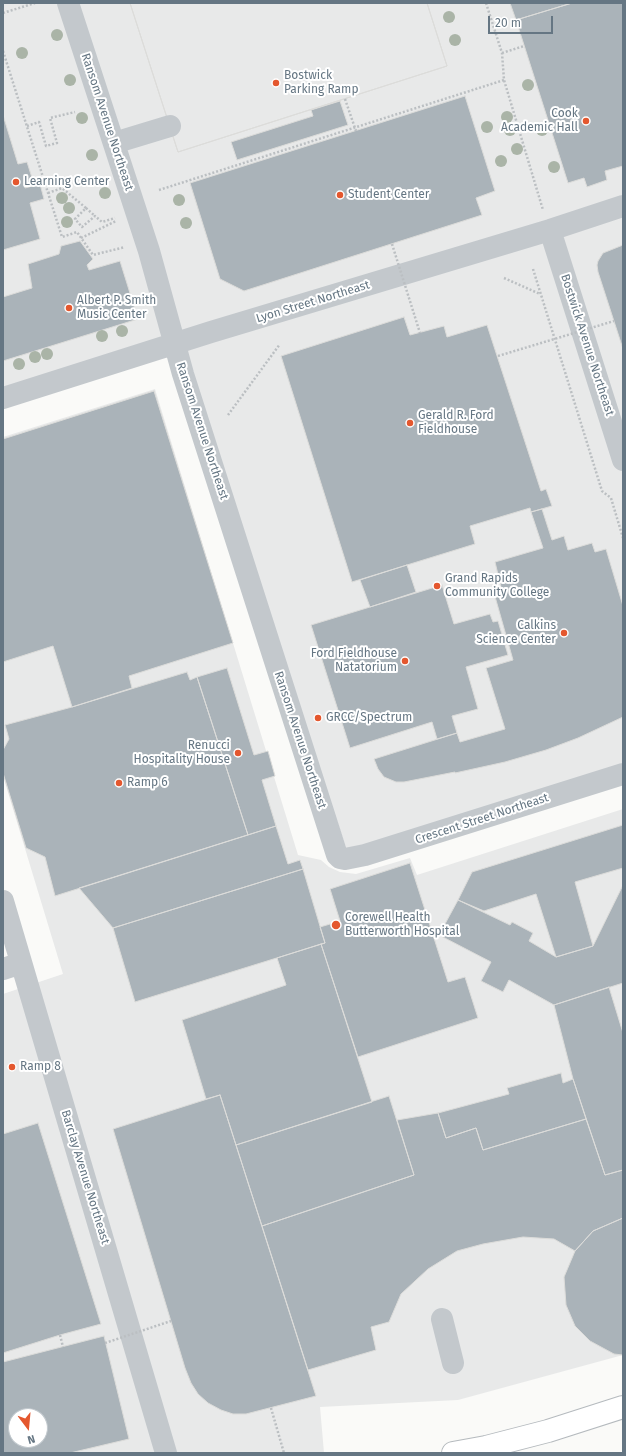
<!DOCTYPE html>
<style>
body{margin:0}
#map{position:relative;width:626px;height:1456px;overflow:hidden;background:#fafaf8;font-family:"Fira Sans",sans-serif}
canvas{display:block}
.frame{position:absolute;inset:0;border:4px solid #657683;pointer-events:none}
.north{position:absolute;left:8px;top:1408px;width:40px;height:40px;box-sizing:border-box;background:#fff;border:1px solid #c1c8cd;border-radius:50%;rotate:164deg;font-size:11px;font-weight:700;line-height:16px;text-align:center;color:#657683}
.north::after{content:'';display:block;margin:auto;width:14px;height:18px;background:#e4572e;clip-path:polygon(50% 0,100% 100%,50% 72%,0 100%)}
.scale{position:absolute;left:488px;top:16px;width:65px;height:18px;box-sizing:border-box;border:2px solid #657683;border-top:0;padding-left:5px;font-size:12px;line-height:14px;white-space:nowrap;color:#657683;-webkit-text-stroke:3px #fff;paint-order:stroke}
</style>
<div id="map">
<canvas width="626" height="1456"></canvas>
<div class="frame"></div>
<div class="north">N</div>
<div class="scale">20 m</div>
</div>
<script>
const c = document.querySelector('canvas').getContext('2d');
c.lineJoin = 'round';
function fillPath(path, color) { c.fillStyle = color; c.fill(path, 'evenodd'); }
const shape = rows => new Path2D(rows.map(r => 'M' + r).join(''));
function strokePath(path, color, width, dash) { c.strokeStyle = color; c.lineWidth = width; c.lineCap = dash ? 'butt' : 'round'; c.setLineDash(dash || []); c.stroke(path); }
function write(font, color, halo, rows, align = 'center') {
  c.font = font + ' "Fira Sans",sans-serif'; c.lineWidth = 4; c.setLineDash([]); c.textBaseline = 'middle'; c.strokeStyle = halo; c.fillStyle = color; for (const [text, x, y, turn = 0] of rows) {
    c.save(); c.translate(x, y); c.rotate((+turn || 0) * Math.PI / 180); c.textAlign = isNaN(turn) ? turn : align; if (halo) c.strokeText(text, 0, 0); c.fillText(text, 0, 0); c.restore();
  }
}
fillPath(shape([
 [3,3,623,3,623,774,350,859,175,344,3,398],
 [155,389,298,855,321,860,329,867,340,872,356,874,410,858,417,875,623,809,623,1355,458,1400,320,1407,324,1453,3,1453,3,994,63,974,3,776,3,437],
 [16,1416,40,1416,40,1440,16,1440]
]), '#e8e9e9');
const building = shape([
 [130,3,427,3,447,66,178,152,130,3],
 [130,3,427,3,447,66,178,152,130,3],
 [510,3,572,3,516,20,510,3],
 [572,3,623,3,623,166,605,171,607,180,587,187,584,178,568,183,516,20,572,3],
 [465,96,495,191,476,198,482,215,244,291,220,279,190,183,465,96],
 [340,101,348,125,237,160,231,142,313,116,311,110,340,101],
 [3,115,18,164,27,162,33,181,24,184,25,188,40,184,44,199,30,203,40,239,3,250,3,115],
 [80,241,93,259,87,265,89,270,120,261,138,319,3,361,3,297,32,288,28,264,59,254,61,246,80,241],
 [623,245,623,349,598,272,597,265,598,261,603,253,623,245],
 [404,317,410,335,444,326,447,337,487,325,541,491,546,489,552,506,531,512,530,508,470,526,475,544,352,582,281,356,404,317],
 [154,391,233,643,129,676,132,688,72,707,53,646,3,662,3,439,154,391],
 [542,509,552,540,564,536,568,550,592,543,595,552,606,549,623,606,623,717,578,738,546,750,505,762,455,773,455,772,404,782,396,782,384,777,378,769,374,759,457,733,460,742,505,729,486,668,513,660,494,593,502,591,495,562,543,548,531,512,542,509],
 [407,565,416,592,370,607,360,580,407,565],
 [442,585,454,624,490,614,493,622,498,621,508,655,466,667,478,709,452,716,457,733,437,739,432,722,350,748,311,625,442,585],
 [227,668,254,755,268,751,275,776,262,780,276,826,248,835,197,677,227,668],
 [187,672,190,680,197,677,248,835,55,896,45,857,26,848,3,773,3,750,9,739,5,725,72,707,187,672],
 [623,825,623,868,575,882,593,946,556,957,536,894,484,911,458,900,472,872,623,825],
 [276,826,288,864,300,860,303,869,113,928,79,888,276,826],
 [410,863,448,982,465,977,478,1018,358,1057,321,944,325,943,320,927,340,921,330,889,410,863],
 [303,869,325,943,135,1002,113,928,303,869],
 [623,885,623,983,554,1005,509,980,503,992,481,981,491,962,439,935,458,900,510,925,512,922,533,933,529,941,556,957,593,946,623,885],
 [321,944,372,1102,236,1145,220,1095,206,1099,182,1020,286,985,277,958,321,944],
 [609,987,623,1033,623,1170,605,1175,573,1079,554,1005,609,987],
 [561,1073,563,1083,573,1079,586,1119,483,1150,476,1128,446,1138,438,1113,509,1094,507,1088,561,1073],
 [220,1095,316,1396,246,1414,233,1414,221,1410,208,1403,198,1394,191,1383,185,1368,113,1129,220,1095],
 [389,1096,414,1175,262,1226,236,1145,389,1096],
 [438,1113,446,1138,476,1128,483,1150,586,1119,605,1175,623,1170,623,1218,593,1231,575,1251,554,1239,523,1237,483,1244,457,1251,428,1269,401,1294,389,1322,371,1327,376,1350,308,1370,262,1226,414,1175,397,1120,438,1113],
 [38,1123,101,1324,60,1335,3,1353,3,1134,38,1123],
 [623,1218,623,1355,614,1354,590,1341,575,1326,566,1305,564,1277,575,1251,593,1231,623,1218],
 [104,1336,129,1439,70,1453,3,1453,3,1362,104,1336],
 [16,1416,40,1416,40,1440,16,1440,16,1416]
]);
fillPath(building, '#aab3b9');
strokePath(building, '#dcdcda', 1);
const major = shape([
 [453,1453,486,1447,548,1431,623,1407]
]);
strokePath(major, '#b5babe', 24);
strokePath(shape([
 [486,3,502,53,504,80,543,210],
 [3,13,35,3],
 [3,51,62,237,77,232,93,255,125,247],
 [502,53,524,46],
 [27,126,39,122,46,146,57,143,50,118,75,112],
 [159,190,504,80],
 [48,193,62,188,86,208,75,219,82,227,95,216,102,222,115,218],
 [86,208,95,216],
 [81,238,116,221],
 [533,269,602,491,611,498,623,538],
 [504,278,540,294],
 [228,415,280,344],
 [60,1335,63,1347],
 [271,1408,284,1453]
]), '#bbbfc2', 2.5, [2, 2]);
strokePath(shape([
 [68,3,149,251,183,374,337,855,340,858,345,859,365,855,623,774],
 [114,143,170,126],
 [550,230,623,460],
 [3,398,211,332,550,230,623,206],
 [3,901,166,1453],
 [3,969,21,963],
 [442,1319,453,1363]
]), '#c3c8cc', 22);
strokePath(major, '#fff', 22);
strokePath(shape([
 [345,99,356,131],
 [392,244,420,333],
 [498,356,614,321],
 [105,1343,171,1321]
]), '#bbbfc2', 2.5, [2, 2]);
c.fillStyle = '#aab4a7';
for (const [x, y] of [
 [449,17],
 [57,35],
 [455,40],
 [22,53],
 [70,80],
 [528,85],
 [507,117],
 [82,118],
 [487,127],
 [510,130],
 [542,130],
 [517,149],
 [92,155],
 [501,161],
 [554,167],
 [105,193],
 [62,198],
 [179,200],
 [69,208],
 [67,222],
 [186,223],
 [122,331],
 [102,336],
 [47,354],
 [35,357],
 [19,364]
]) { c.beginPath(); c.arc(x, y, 6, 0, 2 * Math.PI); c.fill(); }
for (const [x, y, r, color] of [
 [276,83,4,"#e4572e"],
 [586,121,4,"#e4572e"],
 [16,182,4,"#e4572e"],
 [340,195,4,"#e4572e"],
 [69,308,4,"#e4572e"],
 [410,423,4,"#e4572e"],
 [437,586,4,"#e4572e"],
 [564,633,4,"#e4572e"],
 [405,661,4,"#e4572e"],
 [318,718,4,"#e4572e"],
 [238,753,4,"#e4572e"],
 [119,783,4,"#e4572e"],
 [336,925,5,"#e4572e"],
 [12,1067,4,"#e4572e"]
]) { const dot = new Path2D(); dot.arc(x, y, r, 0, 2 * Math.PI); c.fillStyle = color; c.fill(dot); strokePath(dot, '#fff', 1.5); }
write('12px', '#657683', '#fff', [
 ["Bostwick",284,76],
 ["Parking Ramp",284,90],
 ["Cook",578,114,"right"],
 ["Academic Hall",578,128,"right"],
 ["Learning Center",24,182],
 ["Student Center",348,195],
 ["Albert P. Smith",77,301],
 ["Music Center",77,315],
 ["Gerald R. Ford",418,416],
 ["Fieldhouse",418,430],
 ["Grand Rapids",445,579],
 ["Community College",445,593],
 ["Calkins",556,626,"right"],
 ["Science Center",556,640,"right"],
 ["Ford Fieldhouse",397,654,"right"],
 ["Natatorium",397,668,"right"],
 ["GRCC/Spectrum",326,718],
 ["Renucci",230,746,"right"],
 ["Hospitality House",230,760,"right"],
 ["Ramp 6",127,783],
 ["Corewell Health",345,918],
 ["Butterworth Hospital",345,932],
 ["Ramp 8",20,1067]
], 'left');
write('12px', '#657683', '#fff', [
 ["Ransom Avenue Northeast",107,122,72],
 ["Lyon Street Northeast",313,302,-17],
 ["Bostwick Avenue Northeast",587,345,72],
 ["Ransom Avenue Northeast",202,431,72],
 ["Ransom Avenue Northeast",300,740,72],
 ["Crescent Street Northeast",482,819,-18],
 ["Barclay Avenue Northeast",85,1177,73]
]);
</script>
